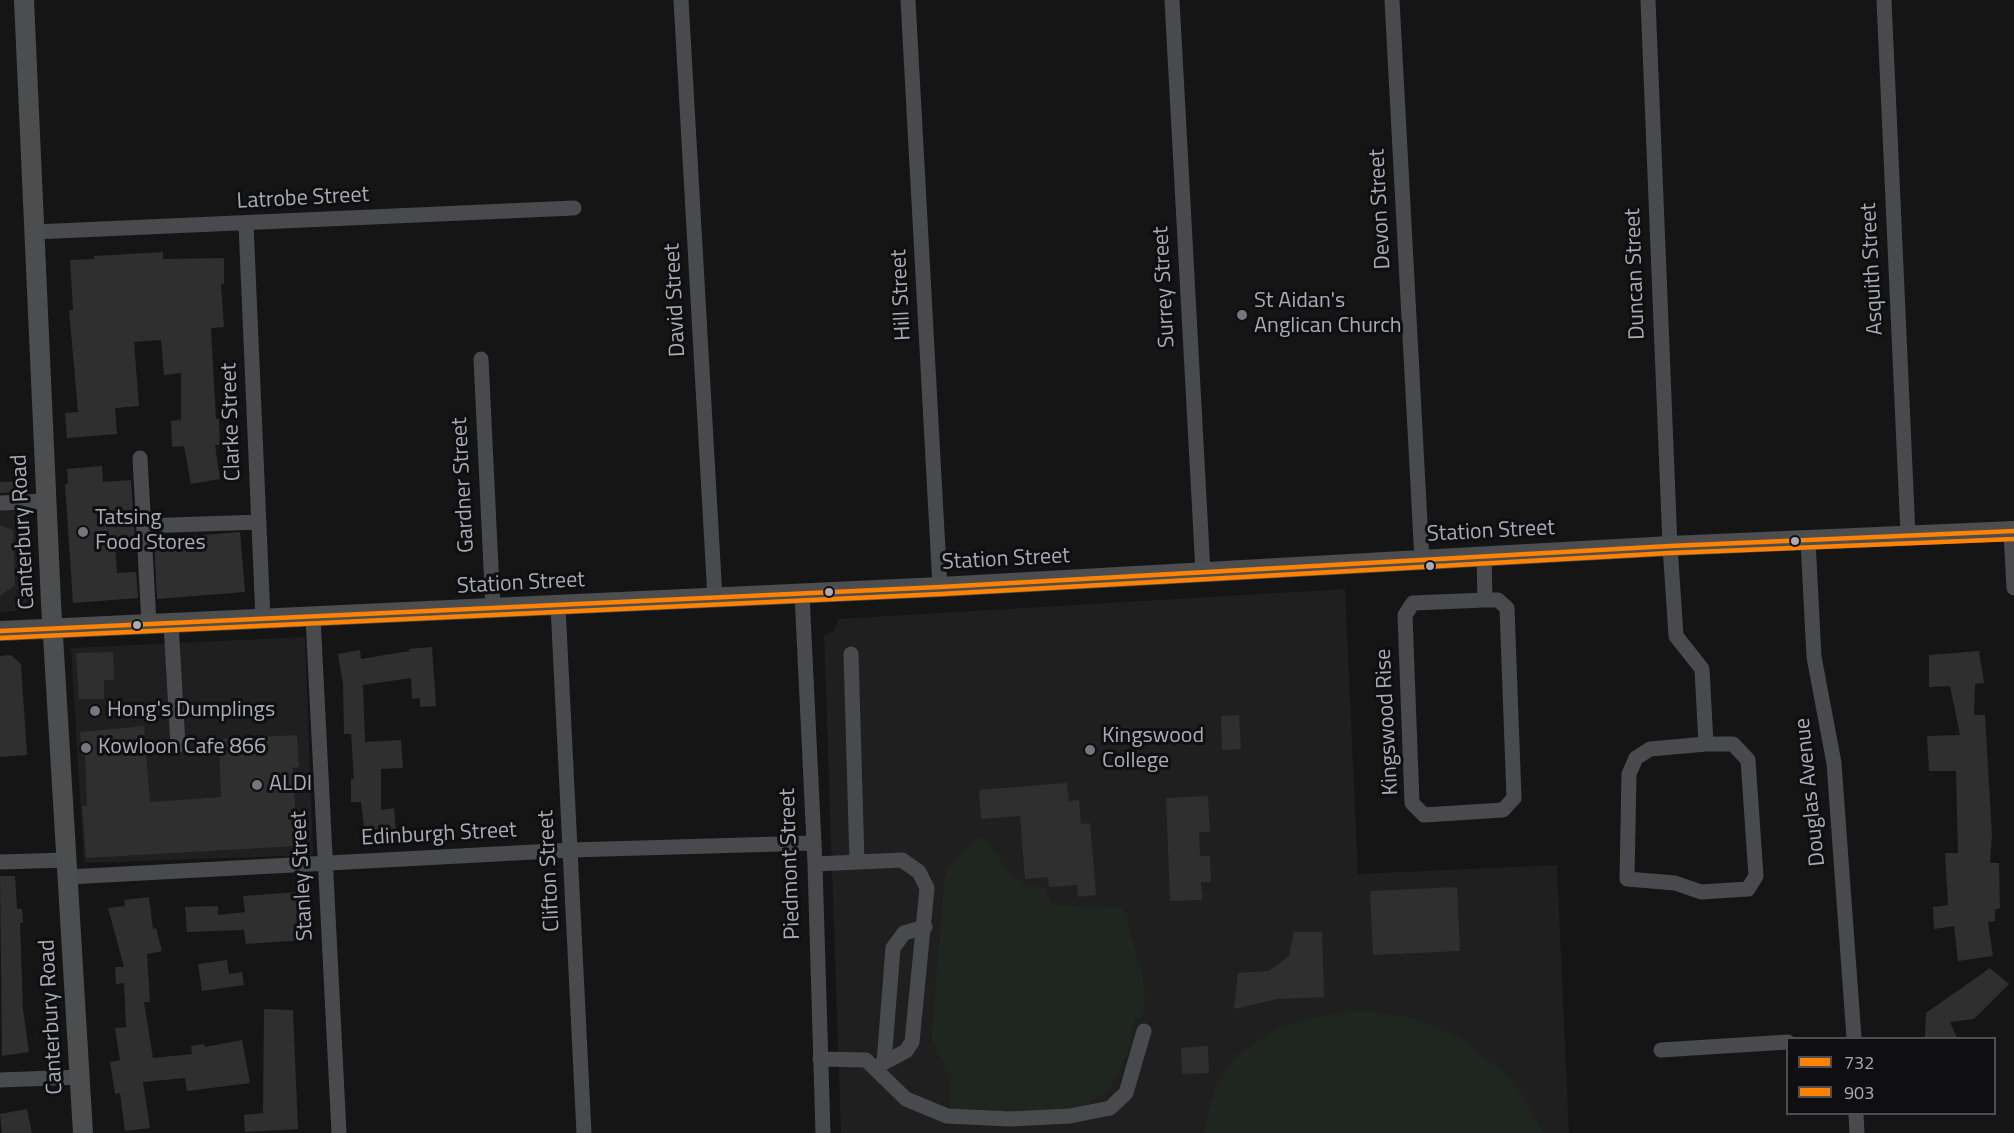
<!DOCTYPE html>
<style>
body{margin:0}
#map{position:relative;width:2014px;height:1133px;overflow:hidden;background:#151515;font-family:"Titillium Web",sans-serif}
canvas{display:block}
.legend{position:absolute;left:1786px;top:1037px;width:210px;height:78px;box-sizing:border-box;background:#0f0f11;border:2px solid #4c4e53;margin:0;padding:8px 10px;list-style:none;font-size:18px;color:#a7acb5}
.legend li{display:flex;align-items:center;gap:12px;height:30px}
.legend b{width:30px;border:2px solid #4c4e53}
</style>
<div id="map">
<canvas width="2014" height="1133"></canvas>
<ul class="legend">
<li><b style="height:8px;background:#ff8200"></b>732</li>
<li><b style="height:8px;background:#ff8200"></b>903</li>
</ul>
</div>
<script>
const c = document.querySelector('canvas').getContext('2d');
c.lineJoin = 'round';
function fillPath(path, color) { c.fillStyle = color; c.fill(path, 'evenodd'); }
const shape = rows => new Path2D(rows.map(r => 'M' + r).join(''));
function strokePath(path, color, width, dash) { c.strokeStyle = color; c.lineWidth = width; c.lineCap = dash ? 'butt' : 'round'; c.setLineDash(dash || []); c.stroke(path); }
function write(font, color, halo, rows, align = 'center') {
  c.font = font + ' "Titillium Web",sans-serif'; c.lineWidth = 6; c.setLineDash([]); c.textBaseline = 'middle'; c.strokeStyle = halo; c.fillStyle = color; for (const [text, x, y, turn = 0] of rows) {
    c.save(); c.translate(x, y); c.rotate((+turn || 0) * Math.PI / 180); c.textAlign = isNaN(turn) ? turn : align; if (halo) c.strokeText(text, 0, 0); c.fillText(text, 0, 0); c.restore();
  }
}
fillPath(shape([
 [26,505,29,601,16,611,0,612,0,506],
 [1345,589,1358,874,1557,865,1569,1133,841,1133,824,635,834,631,839,619],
 [305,637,313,855,84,863,71,648]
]), '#1f1f20');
fillPath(shape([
 [976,838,986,839,1008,871,1027,886,1045,887,1052,905,1122,908,1128,918,1131,937,1142,972,1145,992,1143,1018,1134,1018,1131,1046,1111,1086,1103,1095,1084,1107,1063,1111,1004,1115,949,1109,950,1079,931,1040,944,882,948,867],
 [1347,1011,1377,1012,1417,1019,1460,1038,1505,1074,1525,1099,1543,1133,1204,1133,1214,1090,1226,1068,1243,1050,1277,1029,1301,1020]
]), '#1f251f');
fillPath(shape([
 [163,252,163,259,224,258,224,284,221,284,224,327,211,328,216,419,219,419,220,445,215,445,220,479,191,484,184,446,172,447,171,421,181,420,181,373,164,375,161,340,134,342,139,406,115,408,117,434,67,438,65,413,78,412,69,310,73,310,70,260,94,259,94,256],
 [102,466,103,482,131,480,135,541,115,543,117,573,136,572,138,598,73,603,65,484,68,484,67,469],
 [21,481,21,492,0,493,0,482],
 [0,525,13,530,15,585,0,596],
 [240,532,245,592,157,599,154,539],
 [432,647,436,706,420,707,420,698,412,699,411,678,363,685,365,742,401,740,403,768,381,769,381,810,394,808,396,831,365,835,361,802,351,802,351,779,354,779,351,734,344,734,343,684,338,654,360,650,361,659,409,651,409,649],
 [1979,651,1984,683,1975,684,1974,715,1985,715,1992,835,1990,863,1999,863,2000,908,1995,910,1995,921,1988,922,1993,956,1958,961,1954,926,1934,929,1933,907,1948,905,1945,853,1958,853,1956,771,1929,771,1927,736,1960,735,1950,686,1929,687,1929,655],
 [113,652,114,680,104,680,104,699,79,699,76,653],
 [11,655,21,664,27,755,0,757,0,656],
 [1239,715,1241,749,1222,750,1221,716],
 [144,726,150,802,221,797,219,739,297,735,299,767,293,768,297,846,86,858,82,806,87,806,85,754,82,755,80,732],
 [1067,783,1069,801,1079,800,1081,824,1090,823,1096,895,1078,897,1077,885,1049,887,1048,877,1025,879,1020,816,981,819,979,790],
 [1208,796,1210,832,1199,832,1200,856,1210,856,1211,882,1201,882,1202,900,1170,901,1166,798],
 [0,876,15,876,17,909,22,909,23,923,20,923,23,1009,29,1052,2,1056],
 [1457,887,1460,951,1373,955,1370,891],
 [298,892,298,909,305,909,306,940,246,944,244,930,187,932,185,907,218,906,218,915,245,912,243,896],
 [149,897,153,929,156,928,162,951,147,954,150,1002,144,1002,153,1058,192,1054,191,1046,204,1044,205,1047,242,1040,250,1083,187,1091,185,1078,143,1082,150,1128,125,1131,120,1093,115,1094,110,1062,120,1060,115,1028,126,1027,124,983,116,984,115,967,124,967,108,908,125,906,124,900],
 [1294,932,1322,932,1324,997,1277,999,1234,1009,1238,973,1269,971,1289,956],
 [227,960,229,974,242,972,244,985,202,991,198,964],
 [1990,968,2009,984,1974,1019,1950,1022,1957,1038,1925,1038,1926,1013],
 [264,1009,293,1010,298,1129,245,1132,244,1115,263,1113],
 [1208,1046,1209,1073,1182,1074,1181,1048],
 [27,1109,32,1133,2,1133,0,1114]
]), '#2f2f30');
strokePath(shape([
 [681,0,715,598],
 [908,0,940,587],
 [1172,0,1203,572],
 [1392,0,1422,560],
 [1648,0,1670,546,1676,636,1702,669,1706,744],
 [1884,0,1908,535],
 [246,224,263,619],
 [34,232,574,208],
 [481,359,493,609],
 [140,458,149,624],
 [0,503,46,501],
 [144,526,259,522],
 [2011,532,2014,588],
 [1808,541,1814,657,1834,763,1854,1038],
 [1484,556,1485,600],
 [802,594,815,864,823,1133],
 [1485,600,1498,600,1507,608,1514,798,1503,810,1424,815,1412,803,1405,615,1413,603,1485,600],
 [558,606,584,1133],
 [313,617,339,1133],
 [171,623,178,745],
 [851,654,857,862],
 [1706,744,1733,744,1748,760,1756,876,1748,889,1701,892,1675,883,1627,879,1629,774,1636,758,1650,749,1706,744],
 [0,862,67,860],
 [815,864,902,860,919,872,927,888,912,1042,906,1051,876,1067],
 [68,877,571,850,814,843],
 [1661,1050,1788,1042],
 [820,1059,866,1060,906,1099,947,1116,1010,1119,1070,1116,1110,1108,1126,1093,1144,1031],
 [884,1062,893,948,904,933,925,927],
 [0,1080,80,1077],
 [1856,1114,1857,1133]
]), '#494a4d', 15);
strokePath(shape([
 [24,0,51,603,83,1133],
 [0,631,940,587,1670,546,2014,531]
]), '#4c4d4f', 20);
strokePath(shape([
 [0,631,940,587,1670,546,2014,531]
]), '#ff8200', 4.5);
strokePath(shape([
 [0,638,940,594,1670,553,2014,539]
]), '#ff8200', 4.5);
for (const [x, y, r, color] of [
 [1242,315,6,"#74777d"],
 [83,532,6,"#74777d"],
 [1795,541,5,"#a7acb5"],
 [1430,566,5,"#a7acb5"],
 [829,592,5,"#a7acb5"],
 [137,625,5,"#a7acb5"],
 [95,711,6,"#74777d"],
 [86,748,6,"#74777d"],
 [1090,750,6,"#74777d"],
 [257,785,6,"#74777d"]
]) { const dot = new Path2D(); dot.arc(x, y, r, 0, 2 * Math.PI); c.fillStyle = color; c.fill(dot); strokePath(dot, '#0f0f11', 2); }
write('22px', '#a7acb5', '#0f0f11', [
 ["Latrobe Street",303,199,-3],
 ["Devon Street",1381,209,-93],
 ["Asquith Street",1873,269,-93],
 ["Duncan Street",1636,274,-92],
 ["Surrey Street",1165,287,-93],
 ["Hill Street",902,295,-93],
 ["David Street",676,300,-93],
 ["Clarke Street",232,422,-92],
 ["Gardner Street",464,485,-93],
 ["Canterbury Road",24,532,-93],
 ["Station Street",1491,532,-3],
 ["Station Street",1006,560,-3],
 ["Station Street",521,584,-3],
 ["Kingswood Rise",1388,722,-93],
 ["Douglas Avenue",1811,792,-96],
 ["Edinburgh Street",439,835,-3],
 ["Piedmont Street",791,864,-92],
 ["Clifton Street",550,871,-93],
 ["Stanley Street",303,876,-93],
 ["Canterbury Road",52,1017,-93]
]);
write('22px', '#a7acb5', '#0f0f11', [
 ["St Aidan's",1254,302],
 ["Anglican Church",1254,327],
 ["Tatsing",95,519],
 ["Food Stores",95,544],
 ["Hong's Dumplings",107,711],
 ["Kingswood",1102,737],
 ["College",1102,762],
 ["Kowloon Cafe 866",98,748],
 ["ALDI",269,785]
], 'left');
</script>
